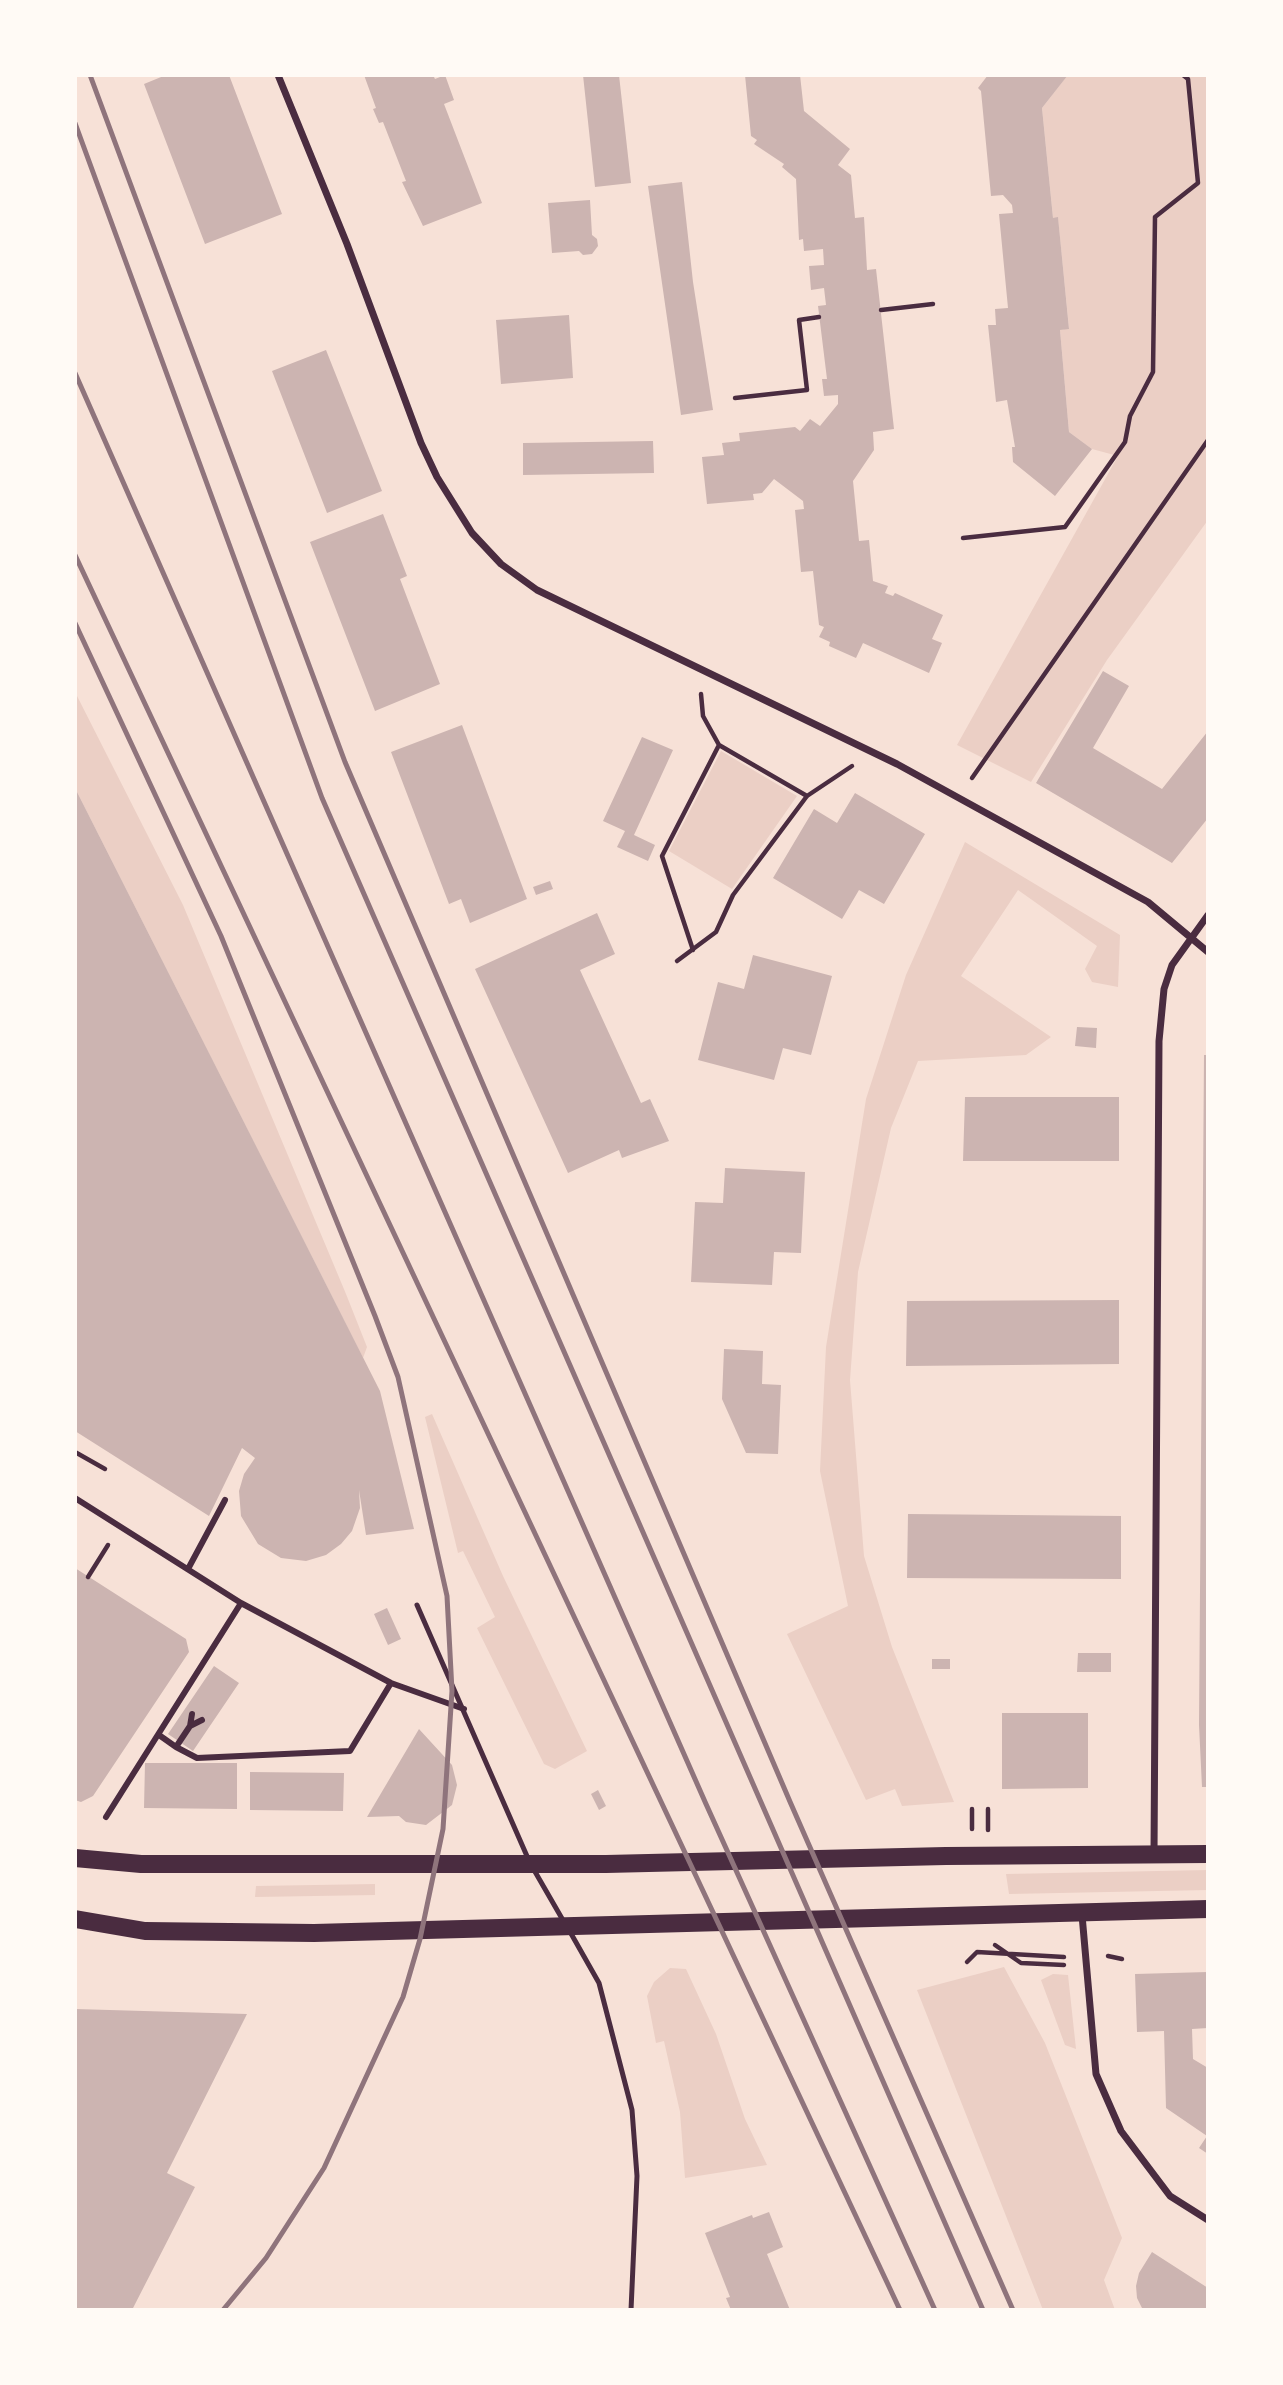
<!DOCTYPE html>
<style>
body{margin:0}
#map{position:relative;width:1283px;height:2385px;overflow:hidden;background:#f7e1d7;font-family:"Roboto Condensed",sans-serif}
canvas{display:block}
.frame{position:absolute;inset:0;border:77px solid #fffaf5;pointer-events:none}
</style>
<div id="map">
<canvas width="1283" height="2385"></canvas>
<div class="frame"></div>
</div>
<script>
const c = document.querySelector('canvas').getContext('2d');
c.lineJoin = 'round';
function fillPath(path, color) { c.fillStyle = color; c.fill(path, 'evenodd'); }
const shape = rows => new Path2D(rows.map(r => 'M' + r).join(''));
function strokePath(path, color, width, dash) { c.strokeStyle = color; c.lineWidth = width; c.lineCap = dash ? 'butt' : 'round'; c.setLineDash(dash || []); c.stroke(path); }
fillPath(shape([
 [1072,75,1208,75,1208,520,1107,660,1031,782,957,745,1118,456,1092,449,1069,432,1060,330,1069,328,1058,218,1053,218,1042,108,1067,76],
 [75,692,183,905,346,1294,367,1347,363,1358,75,788],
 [721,751,797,796,732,889,669,851],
 [965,842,1120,935,1118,987,1092,982,1085,969,1097,946,1018,890,961,976,1051,1037,1026,1055,918,1061,891,1128,858,1272,850,1380,864,1556,892,1647,954,1802,902,1806,895,1789,866,1800,787,1634,848,1606,820,1471,826,1347,866,1099,906,975],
 [432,1414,503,1576,587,1751,555,1769,544,1764,477,1628,495,1617,463,1551,458,1553,425,1417],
 [1208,1870,1208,1890,1009,1894,1006,1874],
 [375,1884,375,1895,255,1897,256,1886],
 [1004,1967,1045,2043,1122,2238,1104,2280,1115,2310,1043,2310,917,1990],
 [670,1968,686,1969,716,2034,745,2119,767,2165,685,2178,680,2112,664,2041,656,2043,647,1996,654,1982],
 [1053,1974,1068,1975,1076,2049,1065,2045,1041,1980]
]), '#ebcfc5');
fillPath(shape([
 [166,75,229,75,282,214,205,244,144,84],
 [364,75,433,75,435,79,445,75,454,100,444,104,482,203,423,226,402,182,406,181,383,122,379,123,373,109,376,108],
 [583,75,619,75,631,183,595,187],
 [745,75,800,75,804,111,850,149,838,165,851,175,855,218,864,217,867,270,876,269,894,429,873,432,874,450,853,481,859,541,869,540,873,581,888,586,885,593,893,596,895,593,943,615,932,639,942,643,929,673,863,643,856,658,829,646,830,642,819,637,824,627,819,625,813,571,801,572,795,510,804,509,803,501,774,479,762,493,753,494,754,500,707,504,702,457,724,455,722,443,740,441,739,433,795,427,800,431,810,419,820,426,838,404,838,395,824,396,822,379,827,379,818,306,826,305,824,288,811,290,809,266,824,265,823,249,804,251,803,239,799,240,796,179,782,167,784,164,754,144,757,140,751,136],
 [988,75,1068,75,1042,108,1053,218,1058,217,1069,329,1060,330,1069,432,1092,449,1055,496,1013,462,1012,447,1015,447,1007,400,996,402,988,325,996,325,995,309,1008,308,999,214,1013,213,1012,205,1003,195,991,196,981,91,978,88],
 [682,182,693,282,713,410,681,415,648,186],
 [590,200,592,235,597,239,598,246,592,254,583,255,579,251,552,253,548,203],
 [569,315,573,378,501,384,496,320],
 [326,350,382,491,327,513,272,371],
 [653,441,654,473,523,475,523,443],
 [383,514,407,576,400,579,440,684,375,711,310,542],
 [1103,671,1129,686,1093,748,1162,789,1208,731,1208,818,1172,863,1036,783],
 [462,725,527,899,470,923,461,899,449,904,391,752],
 [642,737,673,750,634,835,655,845,648,861,617,847,625,831,603,821],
 [75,788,380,1391,414,1529,366,1535,359,1490,360,1508,352,1531,341,1544,326,1555,306,1561,281,1558,258,1544,241,1516,239,1491,244,1474,255,1458,242,1448,209,1516,75,1431],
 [855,793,925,834,884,904,859,890,842,919,773,878,814,809,837,823],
 [550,881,553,889,536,895,533,887],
 [597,913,615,954,580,970,641,1103,650,1099,669,1141,622,1158,619,1150,568,1173,475,969],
 [753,955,832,976,811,1055,783,1048,774,1080,698,1060,718,982,744,989],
 [1077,1027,1097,1028,1096,1048,1075,1046],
 [1204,1055,1208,1055,1208,1787,1202,1787,1199,1725],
 [965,1097,1119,1097,1119,1161,963,1161],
 [725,1168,805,1172,801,1253,774,1252,772,1285,691,1282,695,1202,723,1203],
 [1119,1300,1119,1364,906,1366,907,1301],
 [724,1349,763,1351,762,1384,781,1385,778,1454,746,1453,722,1399],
 [908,1514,1121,1516,1121,1579,907,1578],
 [75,1568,186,1639,189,1652,93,1796,81,1802,75,1800],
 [387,1608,401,1639,388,1645,374,1614],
 [1078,1653,1111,1653,1111,1672,1077,1672],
 [932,1659,950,1659,950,1669,932,1669],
 [214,1666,239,1683,193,1751,168,1734],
 [1002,1713,1088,1713,1088,1788,1002,1789],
 [419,1729,452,1765,457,1785,452,1805,426,1825,406,1822,399,1816,367,1817],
 [145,1763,237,1763,237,1809,144,1808],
 [250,1772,344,1773,343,1811,250,1810],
 [598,1790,606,1806,599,1810,591,1794],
 [1208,1972,1208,2028,1192,2029,1193,2059,1208,2068,1208,2154,1199,2148,1207,2136,1166,2108,1164,2031,1137,2032,1135,1974],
 [75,2009,247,2014,167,2173,195,2187,132,2310,75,2310],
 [769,2212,783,2247,767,2254,790,2310,731,2310,726,2298,730,2297,705,2233,752,2215,753,2218],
 [1152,2252,1208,2288,1208,2310,1143,2310,1137,2298,1136,2286,1139,2273]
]), '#ccb4b1');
strokePath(shape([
 [881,310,933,304],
 [735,398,807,390,799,320,819,317],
 [963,538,1065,527,1125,442,1130,416,1153,372,1155,217,1198,183,1188,79,1183,75],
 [701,694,703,716,719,745,807,796],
 [972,778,1208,440],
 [693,950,662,856,719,745],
 [677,961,716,932,733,895,807,796,852,766],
 [75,1452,105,1469],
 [88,1577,108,1545],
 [972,1809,972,1829],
 [988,1809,988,1830],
 [995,1945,1021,1963,1064,1965],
 [1108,1956,1122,1959],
 [967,1962,977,1952,1064,1957]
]), '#4a2c40', 4.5);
strokePath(shape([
 [417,1605,530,1863,564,1922],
 [569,1930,599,1983,632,2110,637,2176,631,2310]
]), '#4a2c40', 5);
strokePath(shape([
 [75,1498,241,1603,391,1683,464,1709],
 [188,1569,225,1500],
 [192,1714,190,1726,202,1720],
 [159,1735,176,1747,190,1726],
 [176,1747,197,1758,350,1751,391,1683],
 [106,1817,241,1603]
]), '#4a2c40', 6);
strokePath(shape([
 [278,75,347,244,421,443,437,477,472,533,501,564,537,590,897,764,1148,902,1208,952],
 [1154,1853,1159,1041,1164,989,1172,965,1208,915],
 [1082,1915,1096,2074,1121,2131,1170,2196,1208,2220]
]), '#4a2c40', 7);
strokePath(shape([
 [75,1858,141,1864,606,1864,946,1856,1208,1854],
 [75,1919,145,1931,314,1933,1208,1909]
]), '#4a2c40', 18);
strokePath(shape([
 [90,75,345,762,791,1804,1013,2310],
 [75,123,322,798,983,2310],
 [75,373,706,1804,935,2310],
 [75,555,900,2310],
 [75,623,221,936,375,1316,398,1377,447,1596,452,1691,443,1829,420,1939,403,1997,324,2168,266,2258,223,2310]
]), '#8f747c', 5);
</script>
